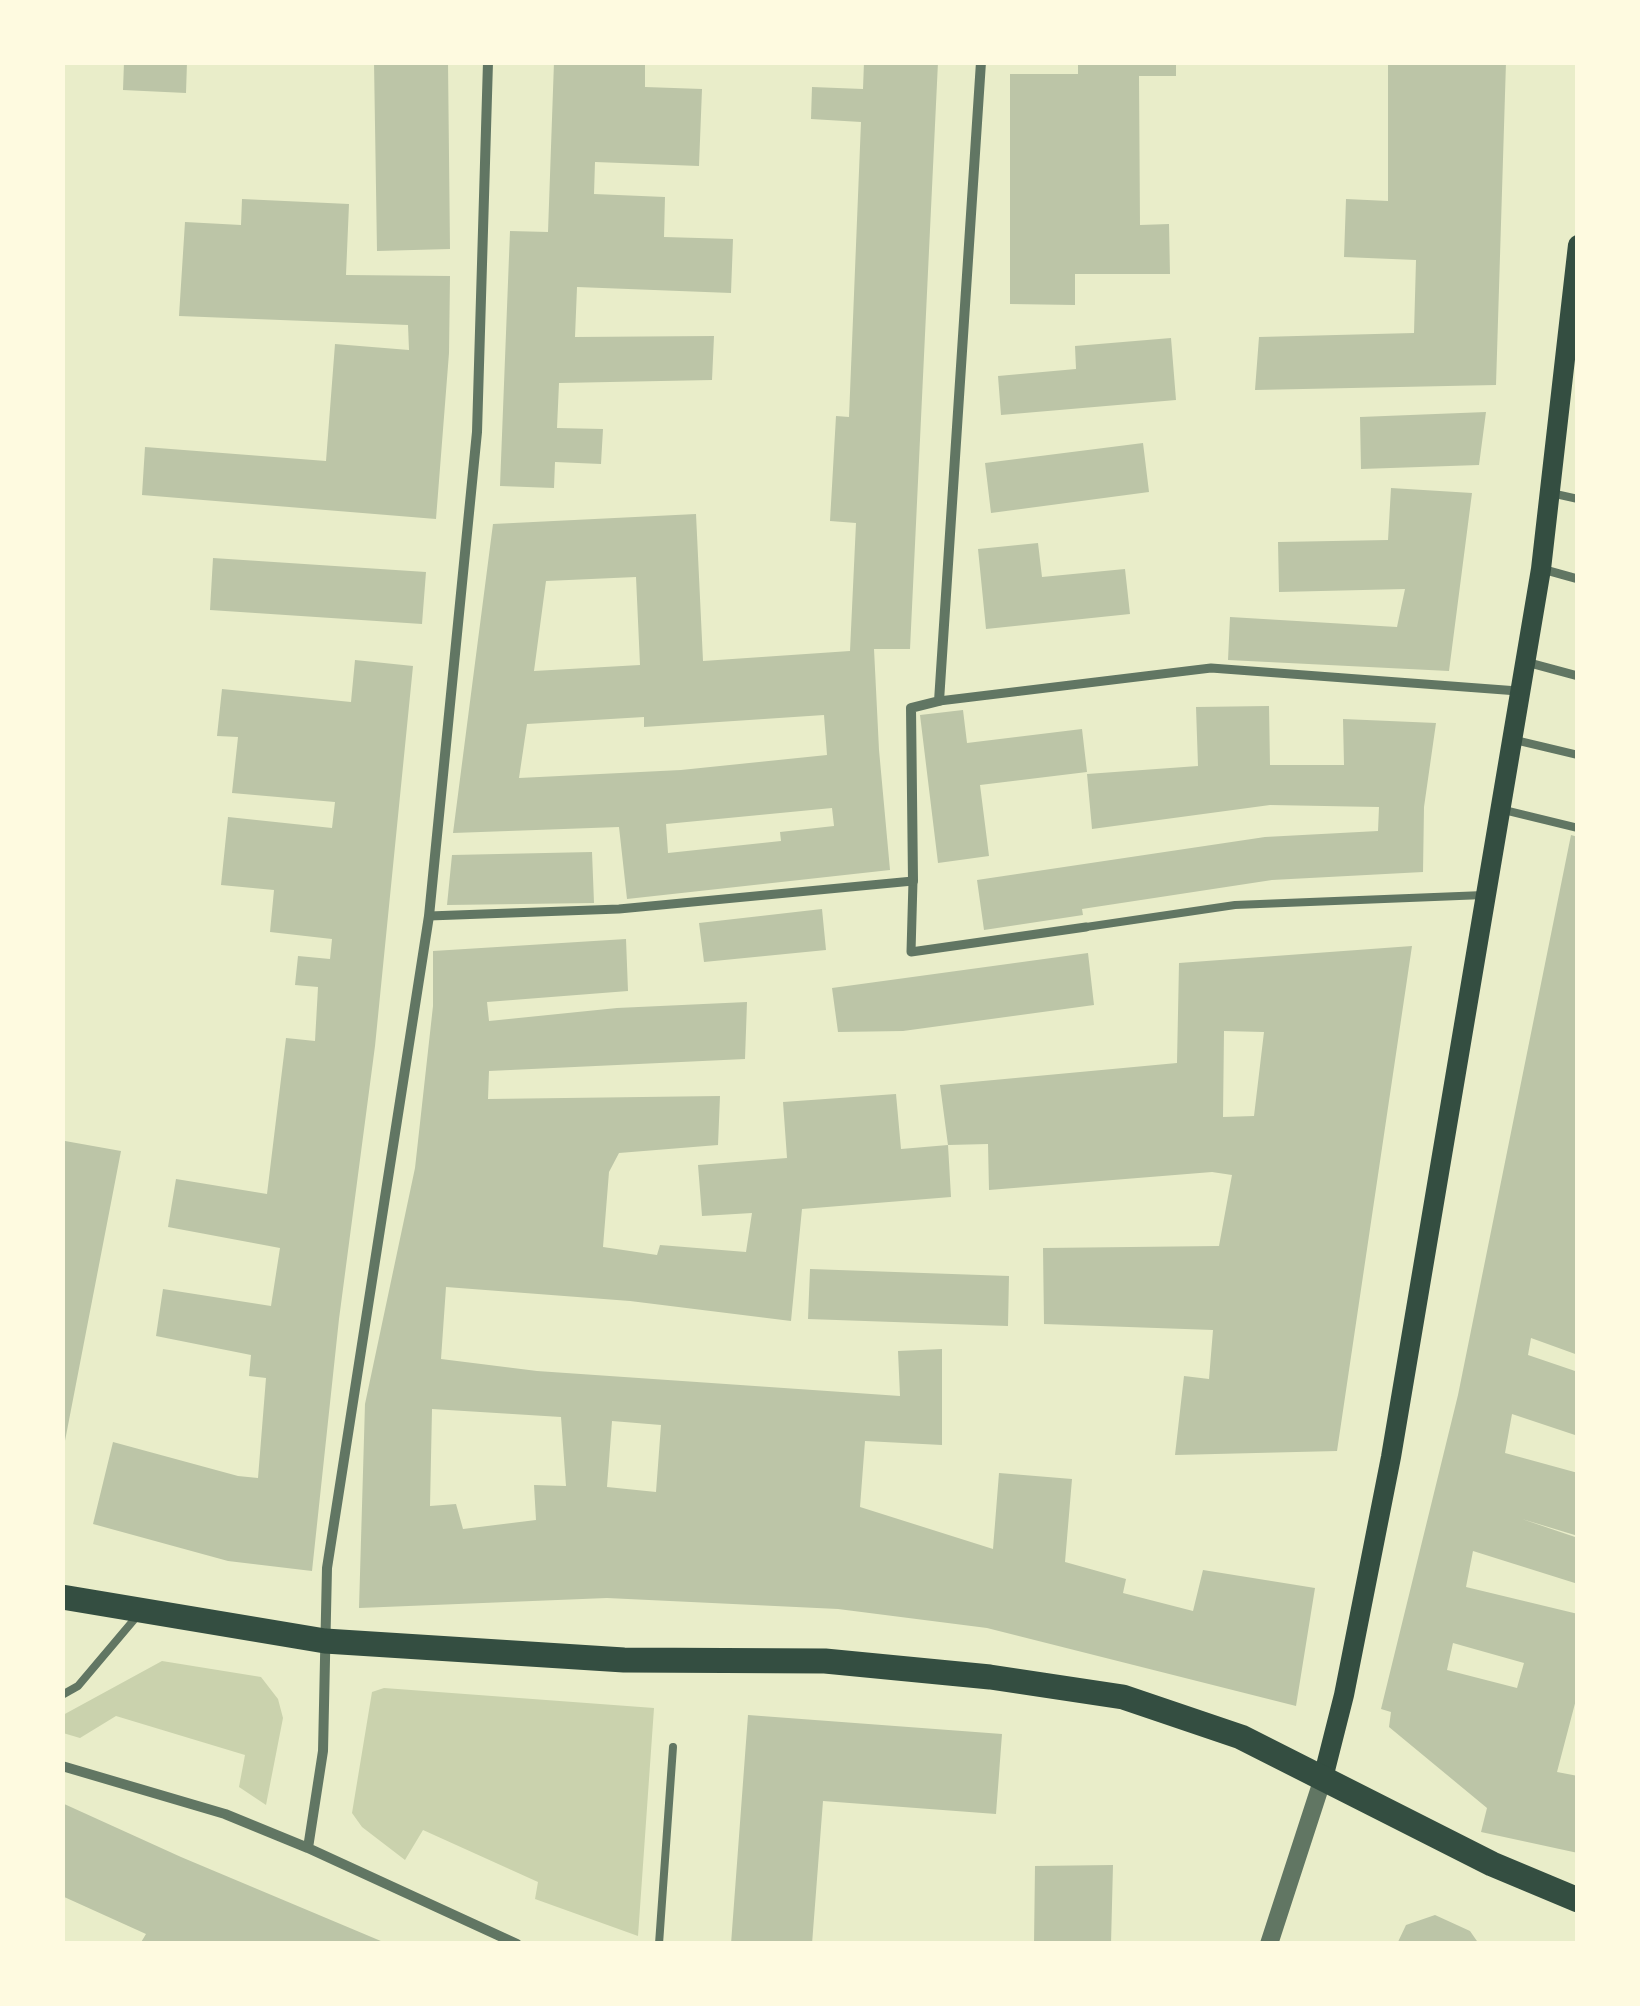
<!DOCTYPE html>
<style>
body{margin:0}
#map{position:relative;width:1640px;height:2006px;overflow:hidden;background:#e9edc9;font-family:"IBM Plex Serif",serif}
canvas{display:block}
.frame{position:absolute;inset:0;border:65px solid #fefae0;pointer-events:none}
</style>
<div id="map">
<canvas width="1640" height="2006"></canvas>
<div class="frame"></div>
</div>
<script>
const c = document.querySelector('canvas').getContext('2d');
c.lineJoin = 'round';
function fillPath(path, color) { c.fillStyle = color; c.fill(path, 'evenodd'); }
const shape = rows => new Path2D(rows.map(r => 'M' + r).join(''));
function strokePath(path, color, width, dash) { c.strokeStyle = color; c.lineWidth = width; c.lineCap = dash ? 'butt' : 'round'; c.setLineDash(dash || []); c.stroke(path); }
fillPath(shape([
 [162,1661,261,1677,278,1699,283,1718,266,1805,239,1787,245,1755,116,1716,80,1738,63,1733,63,1715],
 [384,1688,654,1708,638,1936,535,1899,538,1882,423,1830,405,1860,362,1827,352,1813,372,1692]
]), '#cad2ad');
fillPath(shape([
 [124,62,187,62,186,93,123,90],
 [374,62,448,62,450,249,377,251],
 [554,62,645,65,645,87,702,89,699,166,595,162,594,194,665,197,664,237,733,239,731,293,577,287,575,337,714,336,712,380,559,383,557,428,603,429,601,464,555,462,554,488,500,486,510,231,548,232],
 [864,62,938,62,910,649,874,649,879,750,890,870,627,899,619,827,453,833,493,524,696,514,703,661,850,651,856,523,830,521,836,416,849,417,861,122,811,119,812,87,863,89],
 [636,577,640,665,534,671,546,581],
 [824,715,827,755,681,770,519,778,527,724,644,717,644,727],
 [832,808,834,826,780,832,781,841,668,853,666,824],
 [1078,62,1176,62,1176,76,1139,76,1140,225,1169,224,1170,274,1075,274,1075,305,1010,304,1010,74,1078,74],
 [1388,62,1506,62,1496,385,1255,390,1259,337,1414,333,1416,260,1344,257,1346,199,1388,201],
 [242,199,349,204,346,275,450,276,449,353,436,519,142,495,145,447,326,461,335,344,409,350,408,325,179,316,185,222,241,225],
 [1171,338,1176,400,1001,415,998,376,1076,369,1075,346],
 [1486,412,1479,465,1361,469,1360,417],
 [1143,443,1149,492,991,513,985,463],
 [1391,488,1472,493,1449,671,1228,660,1230,617,1397,627,1405,589,1279,592,1278,542,1388,540],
 [1038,543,1042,577,1125,569,1130,614,986,629,978,549],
 [213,558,426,572,422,624,210,610],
 [355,660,413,666,375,1046,339,1319,312,1571,228,1561,93,1524,113,1442,238,1476,258,1478,266,1378,249,1376,251,1355,156,1336,163,1289,271,1306,280,1248,168,1227,176,1179,267,1194,286,1038,315,1041,318,987,295,985,298,956,330,959,332,939,270,932,274,890,221,885,228,817,332,828,335,802,232,793,238,737,217,736,222,689,351,702],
 [1269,706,1270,765,1344,765,1343,719,1436,723,1424,807,1423,872,1272,880,1082,909,1083,915,984,930,977,880,1265,837,1378,831,1379,807,1270,805,1092,829,1087,774,1198,766,1196,707],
 [963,710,967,743,1082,729,1087,772,980,785,989,856,938,863,920,715],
 [1571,835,1578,837,1578,1355,1531,1338,1528,1355,1578,1372,1578,1436,1512,1414,1505,1453,1578,1473,1578,1536,1522,1519,1578,1538,1578,1584,1473,1551,1466,1587,1578,1614,1578,1692,1557,1772,1578,1776,1578,1853,1481,1832,1487,1808,1389,1727,1391,1712,1381,1709,1458,1395],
 [1453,1643,1524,1663,1517,1688,1447,1670],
 [592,852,594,903,447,905,452,855],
 [822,909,826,950,704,962,699,923],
 [626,939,628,991,487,1002,489,1021,617,1008,747,1002,745,1059,489,1071,488,1099,720,1096,718,1145,619,1153,609,1172,603,1247,657,1255,660,1245,746,1252,752,1213,702,1216,698,1165,787,1158,783,1102,896,1094,901,1149,948,1145,940,1085,1177,1063,1179,963,1412,946,1337,1451,1175,1455,1184,1376,1209,1379,1213,1330,1044,1324,1043,1248,1219,1246,1232,1175,1212,1172,989,1190,988,1144,948,1145,951,1197,802,1209,791,1321,630,1301,446,1287,441,1359,537,1371,900,1396,898,1351,942,1349,942,1445,865,1441,860,1507,993,1549,999,1473,1072,1479,1065,1562,1126,1579,1123,1593,1193,1611,1203,1570,1315,1588,1296,1706,987,1628,838,1609,607,1598,359,1608,365,1404,415,1168,433,1006,433,951],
 [1224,1031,1264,1032,1254,1116,1223,1117],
 [432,1409,561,1417,566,1486,534,1485,536,1520,463,1529,456,1504,430,1506],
 [612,1421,661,1425,656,1492,607,1487],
 [1088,953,1094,1005,903,1031,838,1032,832,988],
 [65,1141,121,1151,64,1446,62,1153],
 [810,1269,1009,1276,1008,1326,808,1319],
 [748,1715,1002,1734,996,1814,823,1801,812,1944,731,1944],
 [62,1803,181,1857,388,1944,140,1944,146,1934,62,1896],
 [1113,1865,1111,1944,1034,1944,1035,1866],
 [1435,1915,1470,1931,1479,1944,1397,1944,1406,1925]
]), '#bcc5a7');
strokePath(shape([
 [1551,493,1578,499],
 [1515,740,1578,755],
 [1504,810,1578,828],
 [1086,927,1235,905,1484,895],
 [62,1695,78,1686,138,1615],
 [659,1944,673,1747]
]), '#617663', 8);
strokePath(shape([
 [1542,569,1578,579],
 [1526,662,1578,676],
 [939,701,1211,668,1518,691],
 [429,916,619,909,913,881,911,952,1086,927]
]), '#617663', 9);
strokePath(shape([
 [913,881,911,708,939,701,981,62],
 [62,1766,225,1814,308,1848,517,1944],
 [308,1848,323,1751,327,1568,429,916,477,432,488,62]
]), '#617663', 10);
strokePath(shape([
 [1269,1944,1323,1778]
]), '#617663', 18);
strokePath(shape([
 [1323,1778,1344,1695,1391,1457,1541,569,1578,245]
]), '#344e41', 20);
strokePath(shape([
 [62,1597,325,1641,624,1660,825,1661,990,1677,1123,1697,1241,1737,1492,1864,1578,1900]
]), '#344e41', 25);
</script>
